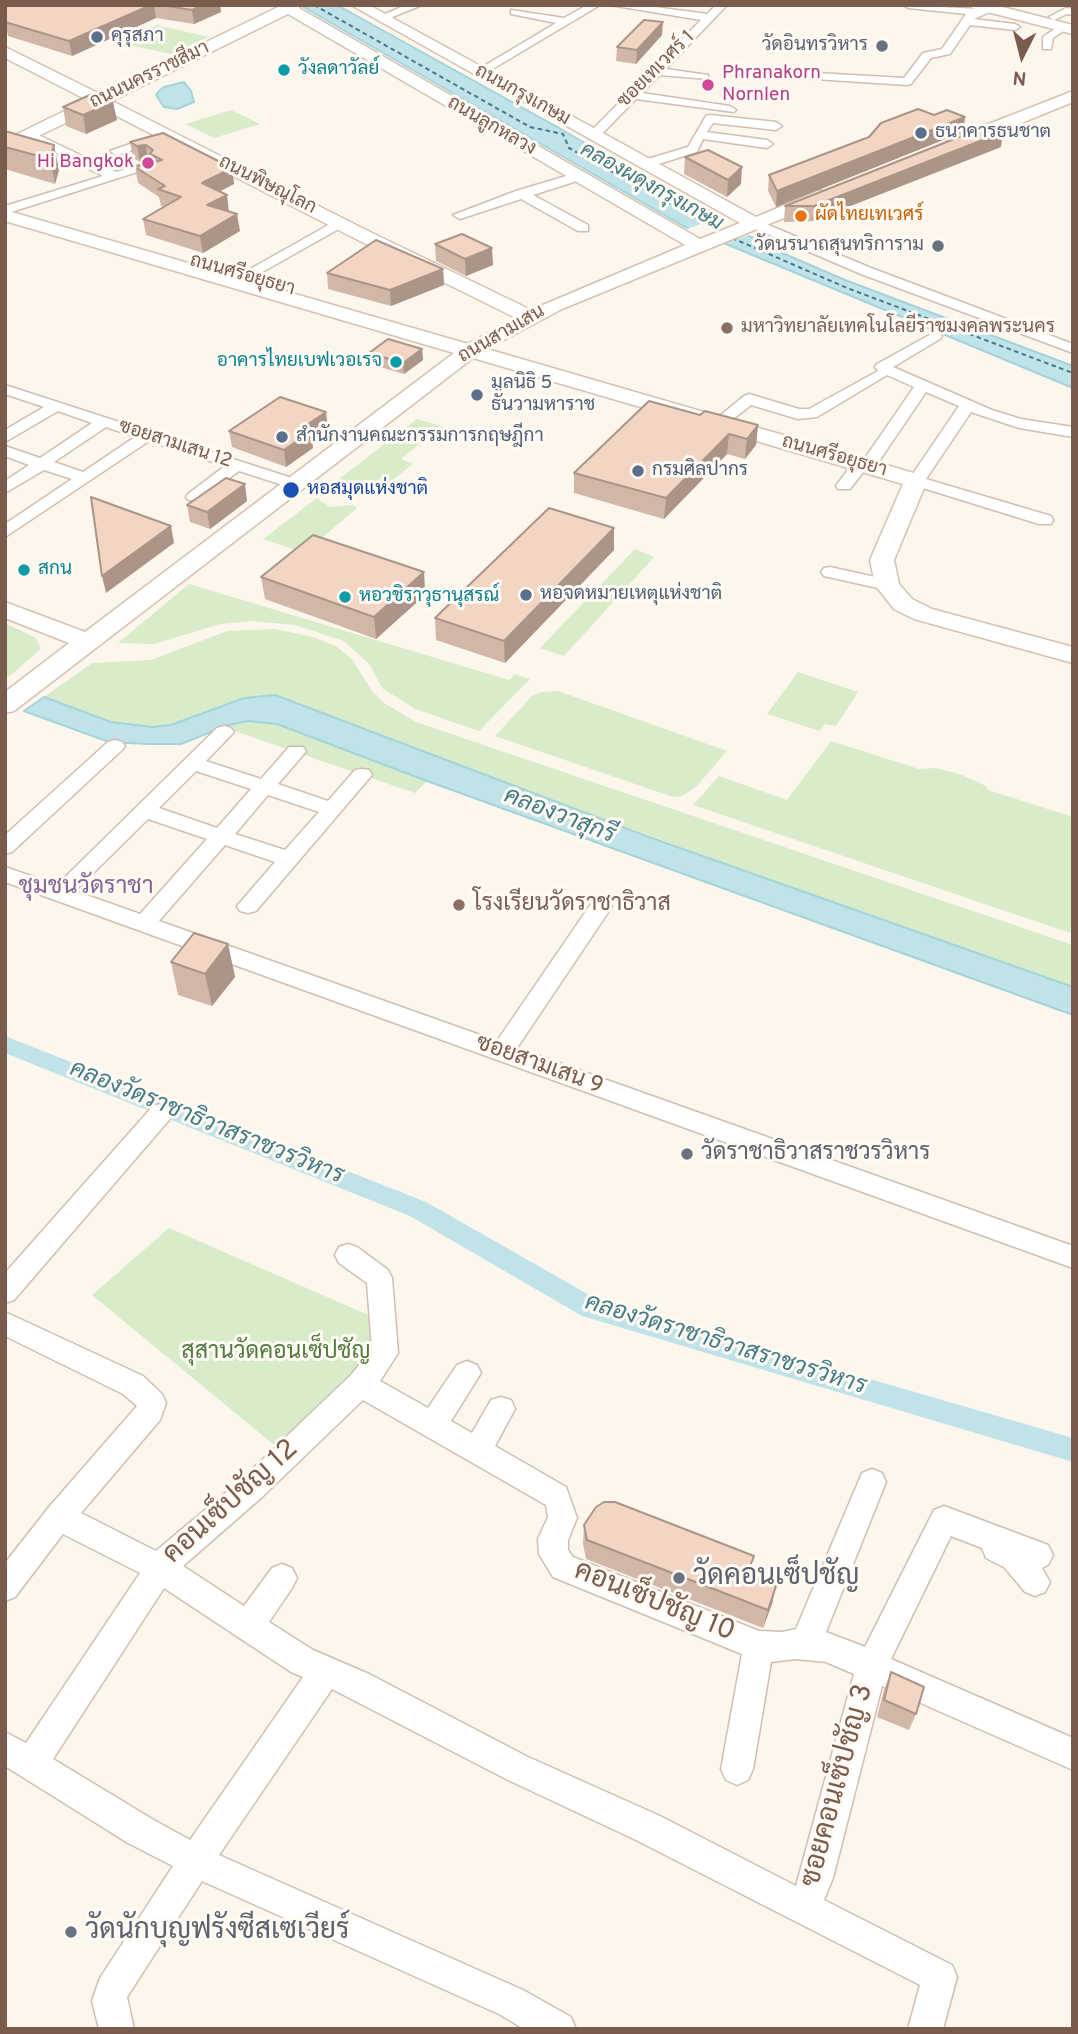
<!DOCTYPE html>
<meta charset="utf-8">
<style>
body{margin:0}
#map{position:relative;width:1078px;height:2034px;overflow:hidden;background:#fdf6ec;font-family:Overpass,sans-serif}
canvas{display:block}
.frame{position:absolute;inset:0;border:7px solid #7a5c4d;pointer-events:none}
.north{position:absolute;left:987px;top:21px;width:70px;height:70px;-webkit-text-stroke:5px #fffaf3;paint-order:stroke;rotate:186deg;font-size:19px;font-weight:700;line-height:28px;text-align:center;color:#7a5c4d}
.north::after{content:'';display:block;margin:auto;width:24px;height:32px;background:#7a5c4d;clip-path:polygon(50% 0,100% 100%,50% 72%,0 100%)}
</style>
<div id="map">
<canvas width="1078" height="2034"></canvas>
<div class="frame"></div>
<div class="north">N</div>
</div>
<script>
const c = document.querySelector('canvas').getContext('2d');
c.lineJoin = 'round';
function fillPath(path, color) { c.fillStyle = color; c.fill(path, 'evenodd'); }
const shape = rows => new Path2D(rows.map(r => 'M' + r).join(''));
function strokePath(path, color, width, dash) { c.strokeStyle = color; c.lineWidth = width; c.lineCap = dash ? 'butt' : 'round'; c.setLineDash(dash || []); c.stroke(path); }
function write(font, color, halo, rows, align = 'center') {
  c.font = font + ' Overpass,Sarabun,sans-serif'; c.lineWidth = 6; c.setLineDash([]); c.textBaseline = 'middle'; c.strokeStyle = halo; c.fillStyle = color; for (const [text, x, y, turn = 0] of rows) {
    c.save(); c.translate(x, y); c.rotate((+turn || 0) * Math.PI / 180); c.textAlign = isNaN(turn) ? turn : align; if (halo) c.strokeText(text, 0, 0); c.fillText(text, 0, 0); c.restore();
  }
}
fillPath(shape([
 [157,25,209,37,171,54,124,44],
 [231,110,260,124,214,138,186,124],
 [417,419,454,430,442,439,430,435,401,459,413,464,390,482,380,479,366,490,358,487,337,487,331,492,326,489],
 [317,498,330,507,353,505,357,508,304,553,263,539],
 [635,549,654,557,564,656,540,648],
 [189,584,509,680,515,674,530,679,479,731,415,709,382,688,370,665,344,641,295,625,252,621,220,624,154,644,118,643],
 [5,623,36,638,41,649,5,680],
 [275,629,313,637,336,646,352,659,372,691,384,703,416,722,1073,945,1073,987,877,919,438,758,275,695,243,698,171,725,152,727,111,722,44,697,92,663,151,660,227,631],
 [798,672,858,692,836,726,825,724,820,731,767,714],
 [558,691,727,751,696,787,682,796,673,797,495,736,532,696,541,692],
 [248,721,277,724,427,781,415,793,223,727],
 [831,741,919,769,936,768,962,775,986,786,988,790,1073,817,1073,934,693,805,719,776,787,800],
 [169,1228,375,1318,382,1349,279,1449,92,1295]
]), '#d8ecc9');
const water = shape([
 [300,5,337,5,559,128,699,210,780,252,845,280,1073,366,1073,388,685,227,300,5],
 [184,82,191,91,194,102,177,109,164,107,156,95,159,91,164,87,184,82],
 [275,695,649,837,1073,987,1073,1015,427,781,277,724,248,721,228,725,181,744,148,744,109,742,24,711,44,697,111,722,152,727,171,725,244,698,275,695]
]);
fillPath(water, '#bfe3e8');
strokePath(water, '#a5d3da', 2);
fillPath(shape([
 [720,217,752,234,718,246,684,230]
]), '#fdf6ec');
fillPath(shape([
 [5,1036,426,1202,598,1300,1073,1438,1073,1462,582,1316,410,1216,5,1053,5,1036]
]), '#bfe3e8');
strokePath(shape([
 [314,5,530,127,563,134,569,148,721,232],
 [732,238,847,288,1073,373]
]), '#437c86', 2, [4.5, 3.5]);
const street = shape([
 [406,5,422,5,385,20,376,18,406,5],
 [587,5,600,5,484,74,474,72,556,23,511,14,511,10,564,18,587,5],
 [610,5,640,5,707,14,716,5,727,5,666,69,708,75,708,79,660,75,642,93,730,106,736,110,734,112,636,99,597,139,589,139,589,133,701,20,610,5],
 [903,5,979,9,988,6,992,7,992,11,974,19,1015,24,1020,27,1015,30,970,25,950,54,931,58,911,84,907,85,799,78,793,75,799,72,904,78,923,53,942,49,966,14,908,8,903,5],
 [1066,8,1073,9,1073,15,1067,14,1054,20,1049,17,1066,8],
 [1059,26,1068,28,1053,38,1051,49,1043,49,1043,37,1059,26],
 [710,115,776,122,782,126,776,130,713,123,707,132,767,140,773,144,767,148,703,139,697,152,649,167,641,167,641,161,688,147,706,116,710,115],
 [30,131,116,172,147,163,153,167,5,214,5,206,103,176,26,138,24,135,30,131],
 [159,134,163,135,163,141,116,155,110,151,159,134],
 [576,173,580,174,580,180,533,195,588,225,588,231,578,231,521,199,460,219,453,215,516,191,576,173],
 [339,219,344,220,344,226,248,280,243,281,236,277,339,219],
 [754,219,871,268,1073,344,1073,353,861,274,749,226,749,220,754,219],
 [935,332,942,336,940,339,893,367,992,410,1021,419,1073,427,1073,437,1019,428,971,412,926,479,1051,516,1053,520,1051,524,1039,524,910,484,908,481,959,406,926,392,873,470,864,471,850,489,838,489,836,486,838,483,854,462,863,461,914,387,887,375,817,417,798,419,751,405,723,427,718,429,710,424,744,396,749,394,799,409,809,409,878,371,875,367,877,364,935,332],
 [5,385,301,481,303,484,295,489,239,471,200,500,188,500,186,497,188,494,225,466,149,441,5,537,5,524,72,479,44,470,5,493,5,481,29,465,5,456,5,446,40,458,92,423,58,411,5,442,5,430,44,407,5,394,5,385],
 [106,427,135,437,83,472,54,462,106,427],
 [830,567,893,581,896,585,887,590,824,576,821,572,824,568,830,567],
 [224,726,231,728,234,732,206,761,261,779,289,747,303,747,306,751,303,755,278,784,328,801,355,770,362,769,369,770,372,775,256,911,248,913,240,911,237,906,275,862,225,845,159,921,497,1041,593,901,601,899,609,901,612,906,609,911,517,1048,1073,1246,1073,1268,5,882,5,867,57,885,217,728,224,726],
 [196,771,251,789,217,828,159,808,196,771],
 [268,795,319,812,285,850,235,834,268,795],
 [148,819,207,839,140,914,75,891,148,819],
 [115,740,122,742,125,746,122,750,12,852,5,854,5,835,108,742,115,740],
 [161,1104,169,1106,173,1113,169,1120,14,1300,5,1303,5,1273,153,1106,161,1104],
 [348,1244,357,1247,388,1270,392,1278,398,1353,380,1381,428,1408,457,1365,467,1361,477,1365,481,1373,451,1421,472,1433,491,1400,501,1397,511,1400,515,1409,495,1446,566,1487,577,1518,568,1540,568,1550,573,1557,759,1631,782,1632,796,1629,862,1473,872,1469,882,1473,886,1482,826,1632,865,1647,934,1510,944,1506,1048,1545,1053,1555,1048,1565,1042,1568,1050,1582,1045,1592,1035,1596,1025,1592,1004,1567,986,1558,982,1548,951,1536,891,1659,1073,1738,1073,1770,882,1686,833,1878,824,1900,952,1965,957,1977,943,2029,908,2029,920,1985,636,1840,506,1779,332,1689,219,1855,523,1990,571,2017,576,2029,524,2029,499,2014,202,1881,127,1997,134,2029,99,2029,92,2001,100,1978,173,1866,128,1843,5,1766,5,1732,26,1743,140,1573,63,1534,15,1597,5,1601,5,1563,49,1507,137,1406,123,1394,5,1336,5,1312,143,1376,162,1394,166,1403,160,1420,81,1513,156,1551,242,1479,351,1375,372,1349,367,1283,339,1263,335,1255,339,1247,348,1244],
 [363,1400,546,1505,548,1517,538,1539,539,1554,553,1577,742,1654,721,1769,726,1780,737,1785,748,1780,753,1769,771,1662,796,1659,826,1662,854,1674,796,1886,660,1816,528,1757,369,1674,313,1650,269,1622,292,1588,297,1578,292,1568,282,1564,272,1568,244,1606,183,1566,262,1497,363,1400],
 [164,1588,291,1672,303,1677,190,1840,152,1819,53,1759,164,1588]
]);
const secondary = shape([
 [277,5,301,5,299,8,700,239,740,223,351,5,369,5,756,217,818,191,830,191,833,195,830,199,562,309,487,349,924,476,927,481,894,560,899,584,912,599,932,609,1073,647,1073,663,914,619,894,609,875,585,870,560,903,484,473,358,14,711,5,713,5,692,69,643,5,618,5,602,85,632,454,353,5,221,5,210,468,344,516,318,350,236,99,107,5,152,5,140,87,100,5,58,5,47,100,94,278,7,277,5],
 [288,14,685,245,531,310,362,228,112,101,288,14],
 [970,5,995,5,1073,25,1073,34,972,8,970,5],
 [1073,91,1073,102,960,148,954,149,946,144,948,140,1073,91]
]);
strokePath(street, '#d1beb0', 3);
strokePath(secondary, '#d6c0b0', 3);
fillPath(street, '#fff');
fillPath(secondary, '#fff');
fillPath(shape([
 [5,5,220,5,221,12,194,24,156,18,72,56,8,36,7,31,5,30],
 [662,35,636,64,616,61,617,47],
 [63,107,117,120,86,134,66,126],
 [934,115,965,117,963,132,776,207,768,191,769,175],
 [5,131,54,145,59,170,55,184,5,169],
 [163,133,232,168,234,184,219,192,240,231,203,253,146,235,143,219,164,207,161,206,159,197,138,183,135,167,151,163,148,161,140,162,133,158,130,142],
 [1001,147,812,221,784,222,785,206],
 [685,157,741,184,727,197,684,174],
 [435,244,493,265,466,276,436,261],
 [443,269,444,285,391,306,328,289,327,273],
 [422,349,423,360,404,374,370,364,369,353],
 [700,415,758,425,756,445,745,459,727,454,664,519,574,493,574,473],
 [328,428,312,439,313,448,286,467,232,447,229,431],
 [247,501,210,529,190,522,187,505],
 [614,528,614,550,505,663,436,640,435,618],
 [424,572,425,595,376,639,265,599,261,577],
 [228,944,235,977,212,1006,178,995,171,962],
 [584,1525,750,1575,776,1586,772,1604,763,1628,586,1559,583,1544],
 [891,1672,916,1714,909,1730,877,1717,884,1690]
]), '#d1b7a8');
fillPath(shape([
 [151,5,154,5,156,18,72,56,69,41],
 [203,5,220,5,221,12,194,24,192,10],
 [663,22,662,35,636,64,637,50],
 [113,102,117,120,86,134,83,115],
 [965,117,963,132,776,207,777,191],
 [1003,132,1001,147,812,221,814,206],
 [54,145,59,170,55,184,50,159],
 [146,145,148,161,140,162,137,146],
 [742,167,741,184,727,197,728,180],
 [232,168,234,184,204,199,202,183],
 [227,195,229,212,207,205],
 [237,214,240,231,203,253,200,236],
 [492,248,493,265,466,276,465,259],
 [443,269,444,285,391,306,390,290],
 [422,349,423,360,404,374,403,363],
 [326,412,328,428,312,439,313,448,286,467,284,450,302,428],
 [758,425,756,445,745,459,747,439],
 [729,434,727,454,664,519,666,498],
 [245,484,247,501,210,529,207,512],
 [171,526,174,543,106,593,102,576],
 [614,528,614,550,505,663,504,641],
 [424,572,425,595,376,639,374,617],
 [228,944,235,977,212,1006,205,974],
 [776,1586,772,1604,763,1628,768,1610]
]), '#aa9588');
const building = shape([
 [5,5,151,5,69,41,5,22,5,5],
 [161,5,203,5,192,10,161,5],
 [644,20,663,22,637,50,617,47,644,20],
 [92,94,113,102,83,115,63,107,92,94],
 [918,109,934,115,947,110,965,117,777,191,769,175,869,137,881,123,918,109],
 [987,126,1003,132,814,206,785,206,987,126],
 [5,131,54,145,50,159,5,147,5,131],
 [163,133,232,168,202,183,227,195,207,205,237,214,200,236,143,219,181,197,158,189,165,186,135,167,162,160,150,154,153,150,146,145,137,146,130,142,163,133],
 [708,150,742,167,728,180,685,157,708,150],
 [462,234,492,248,465,259,435,244,462,234],
 [376,240,443,269,390,290,327,273,376,240],
 [388,339,422,349,403,363,369,353,388,339],
 [280,397,326,412,302,428,311,431,284,450,229,431,280,397],
 [649,401,700,415,705,411,758,425,747,439,729,434,666,498,574,473,649,401],
 [226,478,245,484,207,512,187,505,226,478],
 [91,497,171,526,102,576,91,497],
 [549,508,614,528,504,641,435,618,549,508],
 [313,535,424,572,374,617,261,577,313,535],
 [194,933,228,944,205,974,171,962,194,933],
 [604,1502,615,1502,754,1556,747,1574,776,1586,768,1610,587,1540,584,1525,596,1507,604,1502],
 [891,1672,924,1687,916,1714,884,1700,891,1672]
]);
fillPath(building, '#f3d5c3');
strokePath(building, '#aa9588', 2);
for (const [x, y, r, color] of [
 [97,37,7,"#5c6f8a"],
 [882,46,7,"#6b7280"],
 [284,70,7,"#0f9aa8"],
 [708,85,7,"#d1479c"],
 [921,133,7,"#5c6f8a"],
 [148,163,7,"#d1479c"],
 [801,216,7,"#e8710a"],
 [938,246,7,"#6b7280"],
 [727,328,7,"#8d6e63"],
 [396,362,7,"#0f9aa8"],
 [477,395,7,"#5c6f8a"],
 [282,437,7,"#5c6f8a"],
 [638,471,7,"#5c6f8a"],
 [291,490,9,"#1a4fb4"],
 [24,570,7,"#0f9aa8"],
 [526,595,7,"#5c6f8a"],
 [345,597,7,"#0f9aa8"],
 [459,905,7,"#8d6e63"],
 [687,1154,7,"#6b7280"],
 [679,1578,7,"#6b7280"],
 [71,1932,7,"#6b7280"]
]) { const dot = new Path2D(); dot.arc(x, y, r, 0, 2 * Math.PI); c.fillStyle = color; c.fill(dot); strokePath(dot, '#fffaf3', 2.5); }
write('19px', '#4e5e75', '#fffaf3', [
 ["คุรุสภา",111,37],
 ["ธนาคารธนชาต",935,133],
 ["มูลนิธิ 5",491,384],
 ["ธันวามหาราช",491,406],
 ["สำนักงานคณะกรรมการกฤษฎีกา",296,437],
 ["กรมศิลปากร",652,471],
 ["หอจดหมายเหตุแห่งชาติ",540,595]
], 'left');
write('19px', '#5b616d', '#fffaf3', [
 ["วัดอินทรวิหาร",868,46],
 ["วัดนรนาถสุนทริการาม",924,246]
], 'right');
write('19px', '#0d838f', '#fffaf3', [
 ["วังลดาวัลย์",298,70],
 ["อาคารไทยเบฟเวอเรจ",382,362,"right"],
 ["สกน",38,570],
 ["หอวชิราวุธานุสรณ์",359,597]
], 'left');
write('19px', '#7a5c4d', '#fffaf3', [
 ["ซอยเทเวศร์ 1",657,70,-45],
 ["ถนนนครราชสีมา",150,76,-26],
 ["ถนนกรุงเกษม",522,96,29],
 ["ถนนลูกหลวง",491,127,30],
 ["ถนนพิษณุโลก",267,186,27],
 ["ถนนศรีอยุธยา",242,276,16],
 ["ถนนสามเสน",502,335,-30],
 ["ซอยสามเสน 12",175,445,18],
 ["ถนนศรีอยุธยา",834,457,16]
]);
write('19px', '#b23c85', '#fffaf3', [
 ["Phranakorn",722,74],
 ["Nornlen",722,96],
 ["Hi Bangkok",134,163,"right"]
], 'left');
write('19px', '#c56008', '#fffaf3', [
 ["ผัดไทยเทเวศร์",815,216]
], 'left');
write('19px', '#785e54', '#fffaf3', [
 ["มหาวิทยาลัยเทคโนโลยีราชมงคลพระนคร",741,328]
], 'left');
write('19px', '#164399', '#fffaf3', [
 ["หอสมุดแห่งชาติ",307,490]
], 'left');
write('italic 21px', '#437c86', '#fffaf3', [
 ["คลองผดุงกรุงเกษม",651,188,29]
]);
write('23px', '#785e54', '#fffaf3', [
 ["โรงเรียนวัดราชาธิวาส",473,905]
], 'left');
write('23px', '#7a5c4d', '#fffaf3', [
 ["ซอยสามเสน 9",539,1066,20]
]);
write('23px', '#5b616d', '#fffaf3', [
 ["วัดราชาธิวาสราชวรวิหาร",701,1154]
], 'left');
write('23px', '#537a41', '#fffaf3', [
 ["สุสานวัดคอนเซ็ปชัญ",276,1353]
]);
write('italic 24px', '#437c86', '#fffaf3', [
 ["คลองวาสุกรี",559,817,21],
 ["คลองวัดราชาธิวาสราชวรวิหาร",206,1124,22],
 ["คลองวัดราชาธิวาสราชวรวิหาร",725,1346,17]
]);
write('24px', '#846695', '#fffaf3', [
 ["ชุมชนวัดราชา",86,888]
]);
write('28px', '#7a5c4d', '#fffaf3', [
 ["คอนเซ็ปชัญ 12",232,1503,-42],
 ["คอนเซ็ปชัญ 10",654,1603,22],
 ["ซอยคอนเซ็ปชัญ 3",839,1786,-75]
]);
write('28px', '#5b616d', '#fffaf3', [
 ["วัดคอนเซ็ปชัญ",693,1578],
 ["วัดนักบุญฟรังซีสเซเวียร์",85,1932]
], 'left');
</script>
